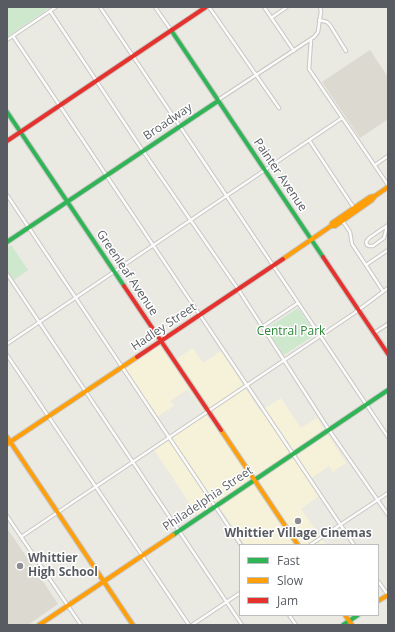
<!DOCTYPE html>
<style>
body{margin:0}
#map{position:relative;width:395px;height:632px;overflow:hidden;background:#eae9e2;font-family:"Open Sans",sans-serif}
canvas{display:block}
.frame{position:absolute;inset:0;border:8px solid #585c62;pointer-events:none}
.legend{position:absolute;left:239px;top:544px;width:140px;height:72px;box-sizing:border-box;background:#fff;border:1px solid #bcbec0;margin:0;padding:5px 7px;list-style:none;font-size:12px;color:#585c62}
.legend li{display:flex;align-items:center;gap:8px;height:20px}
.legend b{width:20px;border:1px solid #bcbec0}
</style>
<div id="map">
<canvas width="395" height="632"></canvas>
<div class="frame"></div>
<ul class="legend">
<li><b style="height:5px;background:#30b455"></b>Fast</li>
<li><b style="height:5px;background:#ff9f0a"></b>Slow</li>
<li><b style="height:5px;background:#e5322d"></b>Jam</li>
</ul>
</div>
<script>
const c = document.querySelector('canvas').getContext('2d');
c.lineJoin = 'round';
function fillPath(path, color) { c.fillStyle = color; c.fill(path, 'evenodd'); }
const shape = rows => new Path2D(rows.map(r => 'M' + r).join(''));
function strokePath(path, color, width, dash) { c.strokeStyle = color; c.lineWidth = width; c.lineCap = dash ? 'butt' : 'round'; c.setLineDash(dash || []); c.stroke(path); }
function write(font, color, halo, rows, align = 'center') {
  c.font = font + ' "Open Sans",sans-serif'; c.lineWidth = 3; c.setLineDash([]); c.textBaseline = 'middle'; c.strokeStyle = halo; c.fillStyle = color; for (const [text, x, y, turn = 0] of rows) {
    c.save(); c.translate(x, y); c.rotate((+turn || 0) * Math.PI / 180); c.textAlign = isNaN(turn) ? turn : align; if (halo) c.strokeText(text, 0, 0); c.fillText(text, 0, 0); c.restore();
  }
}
fillPath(shape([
 [160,345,171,362,193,348,203,363,221,351,260,411,281,398,301,428,317,418,346,463,333,472,329,466,309,480,319,496,301,509,326,545,245,545,217,503,198,515,154,450,206,415,188,389,170,401,174,406,157,417,126,368]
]), '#f6f2d9');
fillPath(shape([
 [370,50,388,77,388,119,360,138,322,82],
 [7,528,58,604,28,625,7,625]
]), '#dbd9d0');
fillPath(shape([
 [7,7,51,7,7,37],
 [11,245,28,270,14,280,7,270,7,248],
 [298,308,316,334,284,355,266,329]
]), '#cee8ce');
const street = shape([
 [100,7,388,437],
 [155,7,171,30],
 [209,7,279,108],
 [264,7,294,51],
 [50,11,143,151,238,289,329,430,388,515],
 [271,18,287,7],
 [319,20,327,22,330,25,346,51],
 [13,36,354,545],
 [7,40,56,7],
 [311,40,309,69,388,185],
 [218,100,314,37,318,32,321,11,320,7],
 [309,140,354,208],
 [375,165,388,156],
 [7,195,241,545],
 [342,220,350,232,352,244,383,291],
 [387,226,384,238,373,246,369,246,367,245,366,242,369,238,388,225],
 [366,265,388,250],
 [7,274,242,625],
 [262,327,298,303],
 [374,333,388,324],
 [7,344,342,118],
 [7,355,189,625],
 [7,516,81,625],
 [21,537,265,373,353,314,388,288],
 [310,545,388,493],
 [378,581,388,595],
 [289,615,296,625],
 [192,625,240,593]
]);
const fast = shape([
 [171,30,323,257],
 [7,112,124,286],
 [7,242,218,101],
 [173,535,388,390],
 [343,625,358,615]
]);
const slow = shape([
 [331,226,335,226,372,200,375,196],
 [283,259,331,226,332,223,370,197,375,196,388,187],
 [221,430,298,545],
 [7,437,133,625],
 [7,444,137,357],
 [378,601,388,595],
 [345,615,352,625],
 [39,625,173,535]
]);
const jam = shape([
 [7,141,206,7],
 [323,257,388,354],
 [124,286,221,430],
 [137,357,283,259]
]);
strokePath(street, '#c7c6c5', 4.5);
strokePath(fast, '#c7c7c6', 6);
strokePath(slow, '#c7c7c6', 6);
strokePath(jam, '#c7c7c6', 6);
strokePath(street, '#fcfcfb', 2.5);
strokePath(fast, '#30b455', 4);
strokePath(slow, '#ff9f0a', 4);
strokePath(jam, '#e5322d', 4);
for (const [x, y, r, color] of [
 [298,521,4,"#8b8d8f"],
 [20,566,4,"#8b8d8f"]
]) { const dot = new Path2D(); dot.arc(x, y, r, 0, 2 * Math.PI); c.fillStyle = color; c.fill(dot); strokePath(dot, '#fff', 1.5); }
write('12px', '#585c62', '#fff', [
 ["Broadway",168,122,-34],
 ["Painter Avenue",280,175,56],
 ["Greenleaf Avenue",127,273,56],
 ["Hadley Street",164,327,-34],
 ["Philadelphia Street",208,499,-34]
]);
write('12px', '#2c8739', '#fff', [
 ["Central Park",291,332]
]);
write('bold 12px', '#585c62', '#fff', [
 ["Whittier Village Cinemas",298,534],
 ["Whittier",28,559,"left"],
 ["High School",28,573,"left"]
]);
</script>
